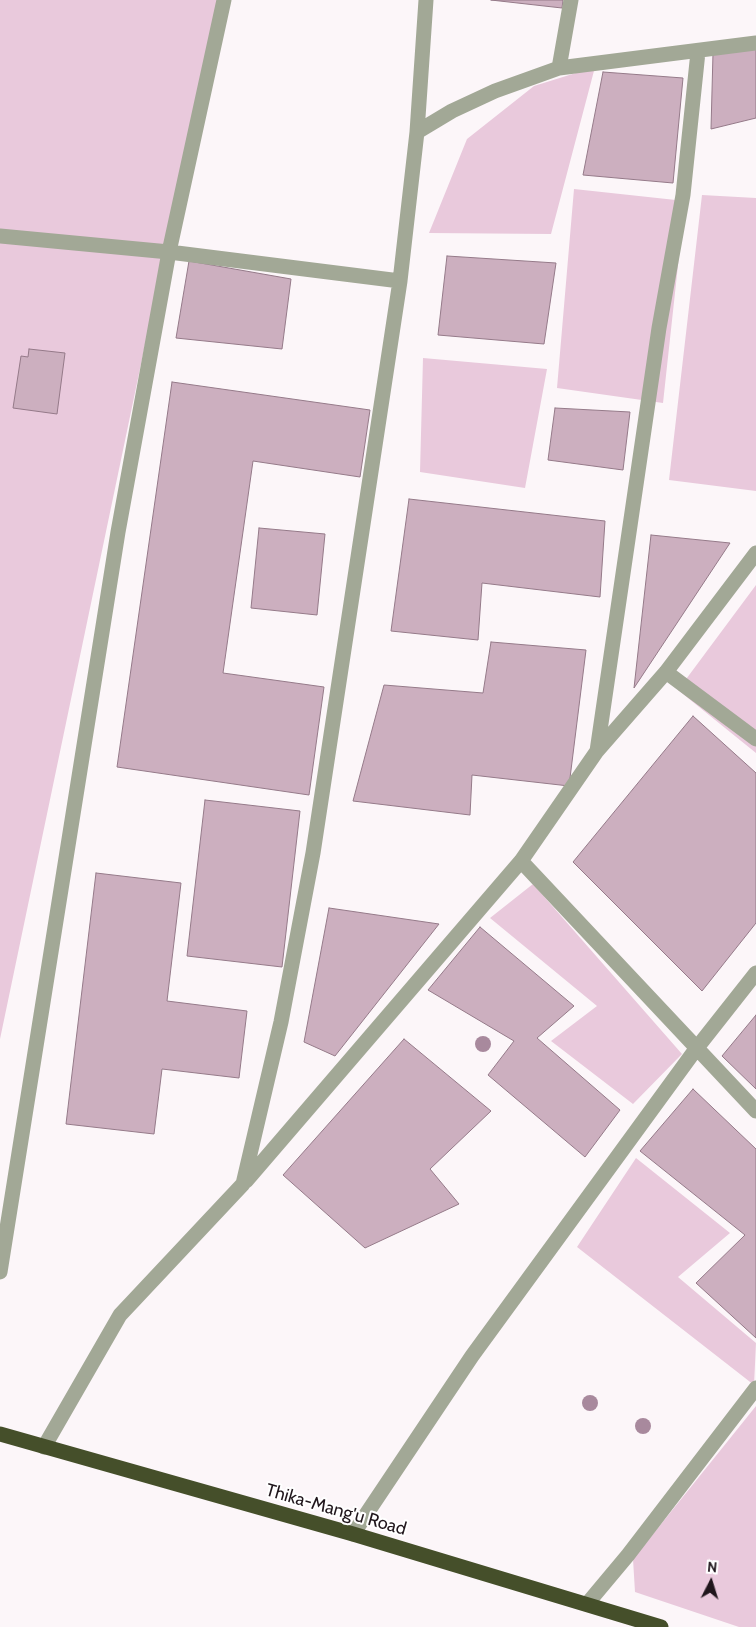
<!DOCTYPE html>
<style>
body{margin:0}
#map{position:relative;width:756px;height:1627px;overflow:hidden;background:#fcf6f9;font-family:Cabin,sans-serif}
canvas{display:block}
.north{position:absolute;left:686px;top:1557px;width:50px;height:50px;-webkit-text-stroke:4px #fff;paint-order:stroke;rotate:5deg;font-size:14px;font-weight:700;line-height:20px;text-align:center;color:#20161c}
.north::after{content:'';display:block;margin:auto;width:18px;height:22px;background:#20161c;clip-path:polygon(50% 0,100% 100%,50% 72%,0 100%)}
</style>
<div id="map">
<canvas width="756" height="1627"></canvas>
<div class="north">N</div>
</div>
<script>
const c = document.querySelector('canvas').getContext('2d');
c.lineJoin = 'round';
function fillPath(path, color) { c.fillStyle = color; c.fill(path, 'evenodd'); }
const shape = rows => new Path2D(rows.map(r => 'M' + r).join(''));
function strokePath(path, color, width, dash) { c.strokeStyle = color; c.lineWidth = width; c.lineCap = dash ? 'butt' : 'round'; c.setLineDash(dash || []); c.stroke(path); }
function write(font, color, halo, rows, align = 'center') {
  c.font = font + ' Cabin,sans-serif'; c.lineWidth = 4; c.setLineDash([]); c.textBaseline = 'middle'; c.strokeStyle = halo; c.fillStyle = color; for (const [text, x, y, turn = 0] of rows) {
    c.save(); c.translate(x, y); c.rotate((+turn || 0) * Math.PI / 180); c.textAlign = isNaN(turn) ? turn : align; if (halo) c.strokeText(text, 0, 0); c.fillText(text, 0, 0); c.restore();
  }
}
fillPath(shape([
 [0,0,217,0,0,1039],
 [595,67,551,234,429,233,467,139,534,86],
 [574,189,685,201,663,403,557,388],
 [702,195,756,198,756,491,669,480],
 [423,358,547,369,525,488,420,472],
 [756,585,756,753,678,690],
 [533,884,682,1054,633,1104,551,1041,597,1006,490,918],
 [636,1158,730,1233,678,1277,756,1343,754,1385,577,1247],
 [756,1406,756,1627,739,1627,635,1592,633,1559]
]), '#e9c9dc');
const building = shape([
 [491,0,563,0,562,8,491,0],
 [756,47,756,118,711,129,713,53,756,47],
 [603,72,683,78,673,183,583,175,603,72],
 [447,256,556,263,544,344,438,335,447,256],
 [189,261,291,279,282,349,176,338,189,261],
 [29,349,65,353,57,414,13,408,21,356,28,357,29,349],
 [172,382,370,410,360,477,253,461,223,673,324,687,309,795,117,767,172,382],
 [555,408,630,412,623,470,548,460,555,408],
 [409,499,605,521,600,597,482,583,478,640,391,631,409,499],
 [259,528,325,534,317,615,251,608,259,528],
 [651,535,730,543,634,688,651,535],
 [491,642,586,650,569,786,472,775,470,815,353,801,384,685,483,693,491,642],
 [693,716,756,773,756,923,702,991,573,862,693,716],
 [205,800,300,811,282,967,187,956,205,800],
 [96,873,181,883,167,1001,247,1011,239,1078,162,1069,154,1134,66,1124,96,873],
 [329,908,439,924,335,1056,304,1042,329,908],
 [480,927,574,1006,537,1038,620,1110,585,1157,488,1075,514,1041,428,990,480,927],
 [756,1015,756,1089,722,1056,756,1015],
 [404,1039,491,1111,430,1169,459,1204,365,1248,283,1175,404,1039],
 [693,1089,756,1149,756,1338,696,1283,745,1235,640,1151,693,1089]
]);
fillPath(building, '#ccafbf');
strokePath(building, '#957a89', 1);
strokePath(shape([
 [559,68,571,0],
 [417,132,452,111,495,91,559,68,756,43],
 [0,236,169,252,400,281],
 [666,672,756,739],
 [597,751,659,328,683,195,698,52],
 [521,861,756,1111],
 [246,1181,521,861,597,751,666,672,756,553],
 [0,1272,118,532,169,252,224,0],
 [44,1447,120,1315,243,1184,281,1022,313,853,400,281,417,132,426,0],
 [353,1534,472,1356,696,1049,756,973],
 [587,1604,628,1555,756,1388]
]), '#a2a896', 15);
strokePath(shape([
 [0,1434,353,1534,661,1627]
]), '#454f2a', 15);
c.fillStyle = '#a8899d';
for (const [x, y] of [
 [483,1044],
 [590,1403],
 [643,1426]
]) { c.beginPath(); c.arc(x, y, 8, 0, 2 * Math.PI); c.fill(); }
write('18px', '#20161c', '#fff', [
 ["Thika-Mang'u Road",336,1510,16]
]);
</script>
